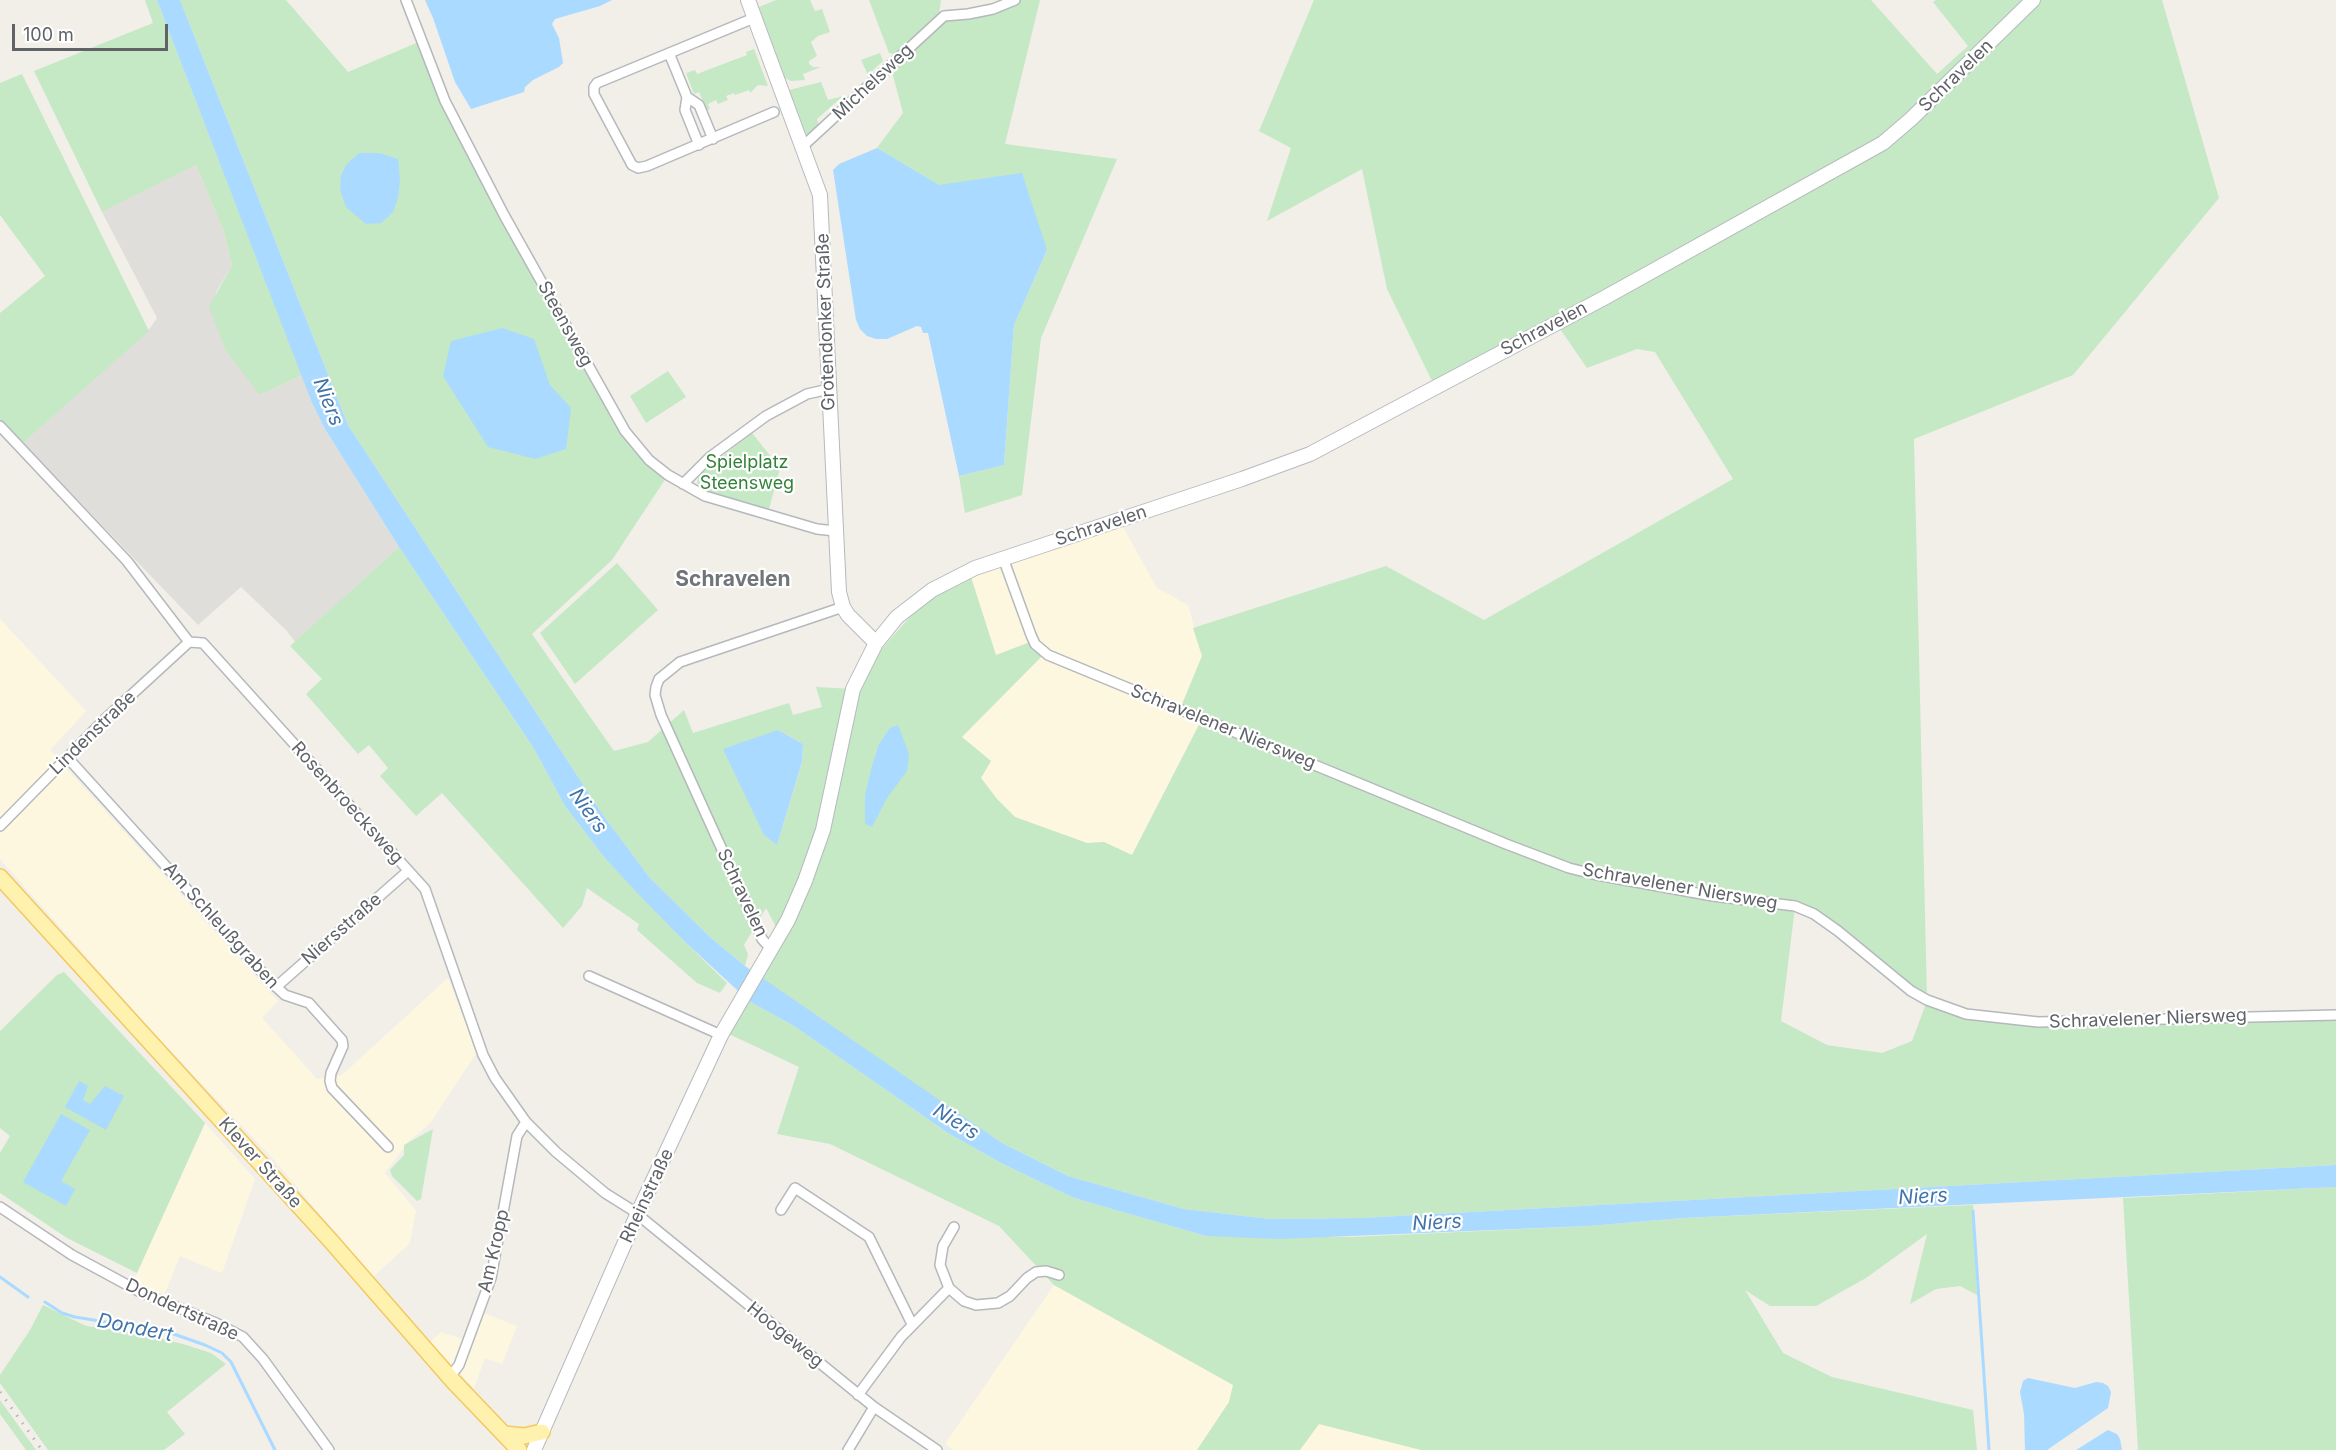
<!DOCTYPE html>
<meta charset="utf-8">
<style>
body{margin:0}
#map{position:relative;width:2336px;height:1450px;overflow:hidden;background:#f1efe8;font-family:Inter,sans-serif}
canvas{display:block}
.scale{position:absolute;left:12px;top:24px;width:156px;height:27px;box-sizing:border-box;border:3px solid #5f6368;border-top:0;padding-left:8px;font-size:18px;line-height:21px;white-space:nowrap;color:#5f6368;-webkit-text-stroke:4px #fff;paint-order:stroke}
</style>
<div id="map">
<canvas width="2336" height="1450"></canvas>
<div class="scale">100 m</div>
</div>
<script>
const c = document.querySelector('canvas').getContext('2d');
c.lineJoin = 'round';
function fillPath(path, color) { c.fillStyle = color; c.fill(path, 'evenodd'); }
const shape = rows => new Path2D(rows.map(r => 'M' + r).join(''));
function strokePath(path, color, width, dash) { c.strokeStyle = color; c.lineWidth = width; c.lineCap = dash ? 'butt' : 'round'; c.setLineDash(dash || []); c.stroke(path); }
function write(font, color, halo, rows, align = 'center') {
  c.font = font + ' Inter,sans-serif'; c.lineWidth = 4.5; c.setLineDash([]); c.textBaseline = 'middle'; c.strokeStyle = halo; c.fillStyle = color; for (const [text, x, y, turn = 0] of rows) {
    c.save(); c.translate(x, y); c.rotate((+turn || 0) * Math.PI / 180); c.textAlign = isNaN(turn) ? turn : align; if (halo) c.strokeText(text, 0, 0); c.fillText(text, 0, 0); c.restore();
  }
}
fillPath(shape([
 [1119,520,1157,588,1188,605,1202,656,1180,709,1202,718,1132,855,1104,842,1087,843,1015,817,997,799,981,777,961,737,1047,651,1038,639,996,655,969,571],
 [0,619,86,711,50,750,278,1001,262,1018,317,1079,342,1075,448,978,477,1052,431,1122,407,1143,385,1173,416,1211,410,1243,373,1277,274,1160,151,1030,0,859],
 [205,1123,255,1179,222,1273,180,1256,164,1295,133,1282],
 [1054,1285,1233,1385,1229,1402,1197,1450,954,1450,945,1444],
 [473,1309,517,1326,502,1364,485,1358,474,1388,430,1342,441,1332,462,1339],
 [1319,1424,1421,1450,1300,1450]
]), '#fef7e0');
fillPath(shape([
 [196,165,224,232,232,265,216,292,260,395,302,375,312,403,325,429,399,547,295,642,287,631,241,587,198,625,23,443,148,331,157,318,102,212]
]), '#e0deda');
fillPath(shape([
 [145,0,157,0,302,375,260,395,226,351,209,307,232,265,224,232,196,165,102,212,34,71,153,23],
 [180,0,286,0,348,72,421,41,445,101,625,431,668,475,612,560,532,634,614,751,648,742,684,710,693,733,789,703,793,715,822,707,816,687,853,689,838,761,859,694,879,652,916,610,969,571,996,655,1038,639,1047,651,962,737,991,761,981,778,997,799,1015,817,1087,843,1104,842,1132,855,1202,719,1180,709,1202,656,1193,628,1386,566,1484,620,1733,479,1655,352,1637,349,1587,368,1556,323,1435,387,1387,289,1362,169,1267,221,1291,148,1259,131,1314,0,1871,0,1937,74,1968,46,1933,2,1936,0,2162,0,2219,198,2073,375,1914,439,1927,1000,1966,1014,2038,1022,2336,1015,2336,1165,1361,1218,1270,1219,1184,1209,1068,1176,1002,1143,762,979,802,902,801,879,776,927,766,908,744,945,748,954,745,966,710,937,650,878,603,815,348,425],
 [778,730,803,744,802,763,777,845,764,834,756,814],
 [1795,907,1838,931,1927,1001,1912,1041,1882,1053,1827,1045,1781,1021],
 [776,0,810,0,815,11,822,9,830,32,818,36,811,42,817,56,809,61,809,64,813,67,821,67,803,74,805,80,791,81,785,78,759,7],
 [869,0,941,0,939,15,966,20,1016,0,1040,0,1005,144,1117,159,1041,338,1022,495,965,513,959,476,1004,465,1014,325,1047,250,877,148,903,113,891,68,897,61,894,54,889,53],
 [754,49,768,86,758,85,750,93,749,90,735,95,734,93,726,96,728,100,718,104,716,100,708,104,710,109,707,110,699,92,694,94,686,73,695,70,697,74,747,55,746,52],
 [880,53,883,61,868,75,861,60],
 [22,74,149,331,23,443,0,420,0,313,45,276,0,215,0,83],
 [821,82,828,100,843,96,817,119,819,126,810,135,806,134,789,90],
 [668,371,686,397,646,423,630,396],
 [752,433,780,468,769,509,707,492,697,483,699,475],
 [399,547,533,747,565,806,604,857,684,941,727,983,720,993,697,983,637,930,639,924,587,888,582,906,563,928,442,793,416,816,380,776,388,768,369,745,358,754,306,694,322,679,290,646],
 [617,563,658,610,575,684,540,633],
 [64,972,205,1123,137,1273,67,1238,0,1193,0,1153,10,1136,0,1128,0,1031,57,975],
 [749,1001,794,1026,948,1133,1001,1163,1074,1198,1206,1236,1352,1237,1589,1226,1683,1218,1973,1205,1977,1295,1960,1286,1936,1289,1910,1304,1927,1234,1866,1278,1816,1306,1770,1306,1745,1290,1783,1353,1832,1377,1973,1410,1977,1450,1421,1450,1319,1424,1300,1450,1197,1450,1229,1402,1233,1385,1054,1285,999,1226,830,1144,777,1134,799,1067,729,1034],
 [433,1129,421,1199,417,1201,392,1176,390,1170,404,1155,404,1145],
 [2336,1187,2336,1450,2138,1450,2123,1198],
 [43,1305,86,1326,138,1333,183,1344,211,1353,226,1364,167,1412,185,1434,164,1450,48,1450,0,1383,0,1375,30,1330],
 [0,1400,36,1450,26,1450,0,1414]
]), '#c5e8c5');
fillPath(shape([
 [157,0,180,0,348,425,603,815,650,878,710,937,745,966,1002,1143,1068,1176,1184,1209,1270,1219,1361,1218,2336,1165,2336,1187,1683,1218,1589,1226,1279,1239,1206,1236,1074,1198,1001,1163,948,1133,794,1026,749,1001,684,941,641,897,604,857,565,806,533,747,399,547,325,429,312,403],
 [425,0,612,0,600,6,555,19,552,24,559,38,563,63,559,67,533,80,525,87,524,92,471,109,455,82,433,18],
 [877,148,939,185,1022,173,1047,250,1014,325,1004,465,959,476,928,333,923,333,921,327,917,326,887,339,876,339,867,336,860,329,856,320,833,170,839,164],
 [359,153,379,153,398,159,400,180,398,198,393,212,381,223,366,224,346,207,340,190,341,175,347,164],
 [502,328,534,339,550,385,571,408,566,449,535,459,488,447,443,376,451,341],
 [898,725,909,754,907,771,887,798,872,827,865,824,865,795,872,766,879,744,890,728],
 [778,730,803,744,802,762,777,845,764,835,723,749],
 [79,1081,88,1086,83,1100,90,1104,105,1086,124,1096,106,1130,65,1107],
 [61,1114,90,1130,61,1181,75,1189,66,1206,23,1182],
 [2028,1378,2075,1388,2096,1382,2103,1383,2108,1386,2111,1392,2108,1408,2047,1450,2025,1450,2024,1414,2020,1392,2023,1381],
 [2108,1430,2117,1434,2120,1439,2122,1450,2076,1450]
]), '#aadaff');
strokePath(shape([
 [1973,1211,1989,1450],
 [0,1277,28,1297],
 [45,1302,62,1313,75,1317,168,1332,205,1345,222,1353,231,1362,275,1450]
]), '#aadaff', 3);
const minor = shape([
 [406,0,445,101,504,215,625,431,649,460,668,475,705,496,817,529,835,531],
 [754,18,597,83,594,87,594,94,632,165,638,168,647,166,774,112],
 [669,53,687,97,685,110,699,145],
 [687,97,699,105,713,139],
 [802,147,944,16,968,14,993,9,1015,0],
 [0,426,127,561,189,642],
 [683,484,710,457,766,416,807,394,829,389],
 [1003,558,1031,635,1035,644,1048,655,1506,844,1569,868,1597,875,1713,896,1795,906,1814,914,1838,931,1911,991,1927,1000,1966,1014,2038,1022,2336,1015],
 [189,642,203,643,425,889,483,1055,495,1078,526,1122,556,1152,605,1193,632,1210,874,1407,937,1450],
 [67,757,270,981,285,995,309,1003,342,1040,343,1046,331,1073,330,1081,332,1088,388,1147],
 [0,826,104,720,189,642],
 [771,949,762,939,758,929,661,715,655,695,656,687,659,679,680,662,843,607],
 [589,976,721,1035],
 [276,987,408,871],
 [0,1207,72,1255,142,1293,216,1323,243,1337,263,1359,329,1450],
 [781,1210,795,1188,869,1237,912,1324],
 [954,1227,943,1246,940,1265,949,1288,964,1301,976,1305,998,1303,1010,1296,1027,1278,1036,1272,1046,1271,1059,1275],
 [450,1377,459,1365,491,1278,517,1136,526,1122],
 [858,1395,901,1337,949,1288],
 [848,1450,874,1407]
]);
const secondary = shape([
 [748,0,820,195,839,592,843,607,848,615,876,643],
 [534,1450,637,1215,721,1035,788,920,805,881,823,830,853,689,876,643,897,617,932,590,975,568,1242,479,1310,454,1604,298,1883,143,1911,119,2033,0]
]);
const primary = shape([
 [0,877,330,1240,453,1381,519,1450],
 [504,1434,524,1436,542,1432]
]);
strokePath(minor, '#b5b8bc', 12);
strokePath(secondary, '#b6babf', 16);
strokePath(primary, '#f2c960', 18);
strokePath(minor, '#fff', 9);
strokePath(secondary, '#fff', 14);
strokePath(primary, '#fff2af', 15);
strokePath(shape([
 [0,1392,42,1450]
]), '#b6b7b8', 3, [1.5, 8]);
write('18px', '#5f6368', '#fff', [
 ["Schravelen",1956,76,-44],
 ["Michelsweg",873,82,-43],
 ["Grotendonker Straße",826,322,-92],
 ["Steensweg",565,324,61],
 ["Schravelen",1544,329,-28],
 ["Schravelen",1101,526,-18],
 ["Schravelener Niersweg",1223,727,22],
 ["Lindenstraße",93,733,-44],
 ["Rosenbroecksweg",347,803,48],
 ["Schravelener Niersweg",1680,887,10],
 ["Schravelen",742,893,65],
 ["Am Schleußgraben",221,926,48],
 ["Niersstraße",342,929,-41],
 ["Schravelener Niersweg",2148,1019,-2],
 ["Klever Straße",260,1163,48],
 ["Rheinstraße",647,1196,-65],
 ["Am Kropp",494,1251,-77],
 ["Dondertstraße",182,1310,25],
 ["Hoogeweg",785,1335,39]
]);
write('18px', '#348238', '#fff', [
 ["Spielplatz",747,463],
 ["Steensweg",747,484]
]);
write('italic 20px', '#4174aa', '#fff', [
 ["Niers",328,402,68],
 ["Niers",588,811,55],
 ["Niers",956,1122,32],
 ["Niers",1923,1197,-3],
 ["Niers",1437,1223,-3],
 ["Dondert",135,1328,11]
]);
write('bold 21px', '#70757a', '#fff', [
 ["Schravelen",733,580]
]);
</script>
